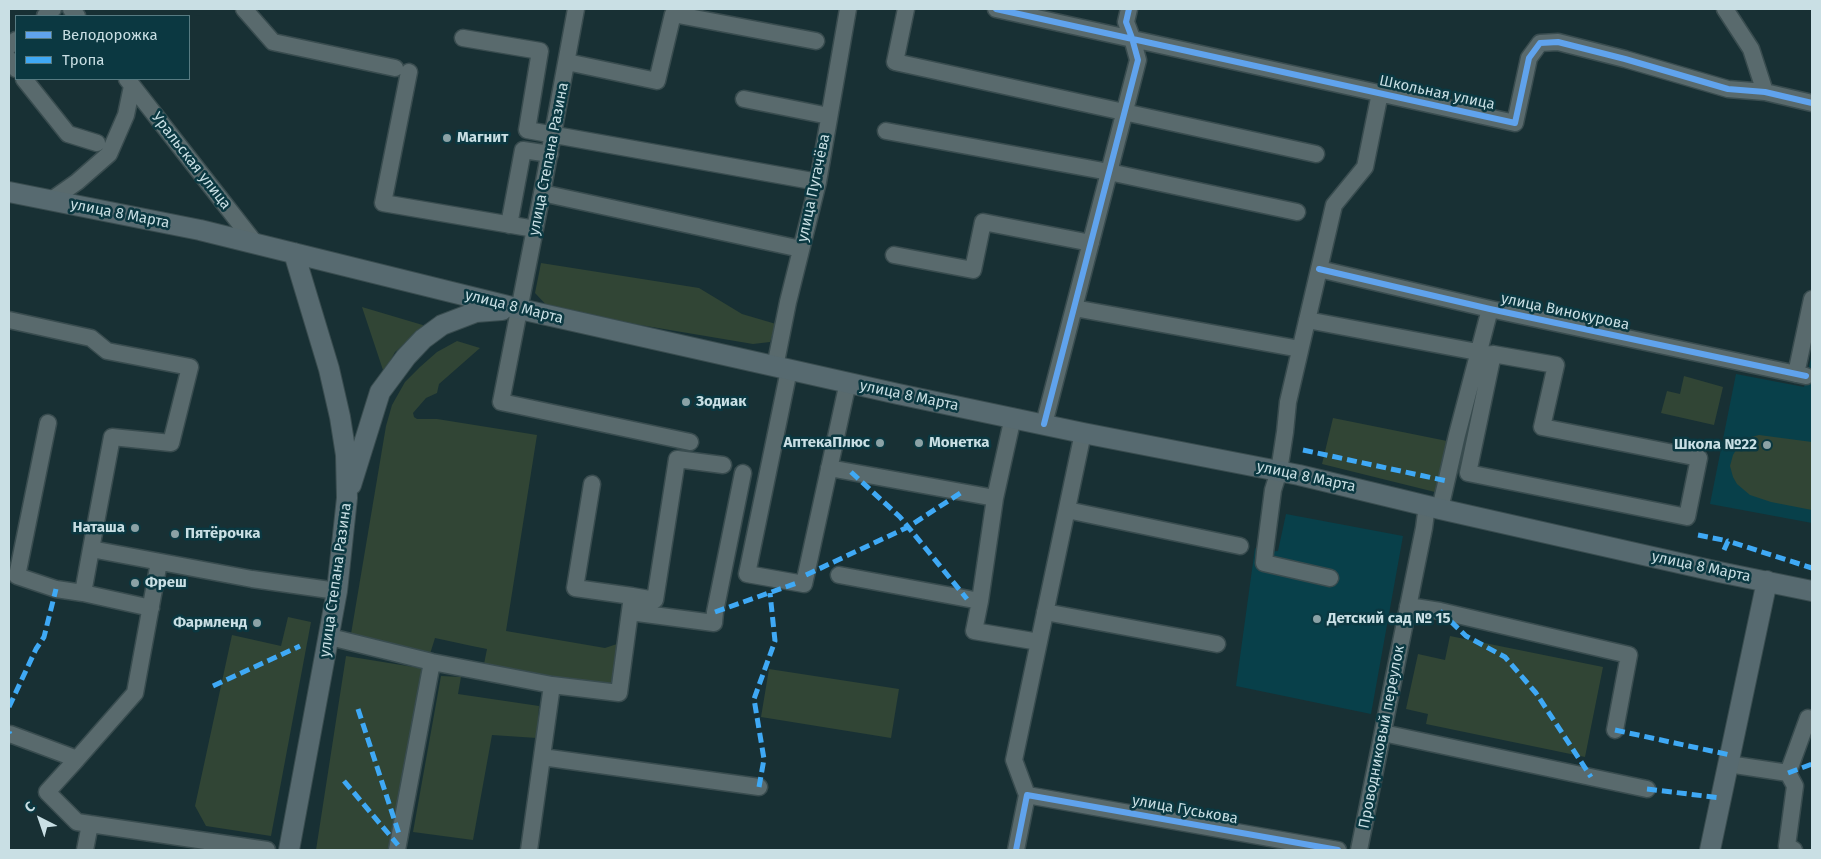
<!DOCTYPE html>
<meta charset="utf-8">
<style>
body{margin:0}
#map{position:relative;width:1821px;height:859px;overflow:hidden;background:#183034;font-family:"Fira Sans",sans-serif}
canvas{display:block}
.frame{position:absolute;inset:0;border:10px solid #c9dfe4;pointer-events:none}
.legend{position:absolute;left:15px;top:15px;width:175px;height:65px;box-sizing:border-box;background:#0b3841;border:1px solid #577b82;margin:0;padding:6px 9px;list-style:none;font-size:15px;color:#c9dfe4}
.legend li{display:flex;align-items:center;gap:10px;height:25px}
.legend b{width:25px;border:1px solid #577b82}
.north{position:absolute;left:15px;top:794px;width:50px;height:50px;-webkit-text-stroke:4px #0b3841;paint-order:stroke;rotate:319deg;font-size:14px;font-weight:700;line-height:20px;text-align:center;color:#c9dfe4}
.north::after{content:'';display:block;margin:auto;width:18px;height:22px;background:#c9dfe4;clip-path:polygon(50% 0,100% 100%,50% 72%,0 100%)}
</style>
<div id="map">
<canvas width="1821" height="859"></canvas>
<div class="frame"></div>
<ul class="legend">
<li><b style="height:6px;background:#60a3ed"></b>Велодорожка</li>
<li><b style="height:6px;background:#3fa9f5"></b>Тропа</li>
</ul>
<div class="north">С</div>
</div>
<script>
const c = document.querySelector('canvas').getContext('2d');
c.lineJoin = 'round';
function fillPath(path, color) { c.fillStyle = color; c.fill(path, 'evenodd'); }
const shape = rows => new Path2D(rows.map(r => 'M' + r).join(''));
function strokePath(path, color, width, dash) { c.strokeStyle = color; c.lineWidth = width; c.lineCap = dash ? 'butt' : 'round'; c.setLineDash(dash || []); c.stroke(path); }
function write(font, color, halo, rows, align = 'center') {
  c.font = font + ' "Fira Sans",sans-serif'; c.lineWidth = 5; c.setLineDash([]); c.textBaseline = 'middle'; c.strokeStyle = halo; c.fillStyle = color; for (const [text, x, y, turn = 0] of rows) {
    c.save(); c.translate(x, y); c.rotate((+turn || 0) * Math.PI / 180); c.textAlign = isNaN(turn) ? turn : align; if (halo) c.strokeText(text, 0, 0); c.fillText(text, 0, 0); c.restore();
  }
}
fillPath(shape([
 [1812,354,1812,523,1710,504,1736,374,1804,387],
 [1286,514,1403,536,1371,714,1236,686,1255,548,1265,552,1278,551]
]), '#08404a');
fillPath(shape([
 [541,263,699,288,742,314,776,324,770,342,753,344,551,310,535,293],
 [362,307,426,326,395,352,384,373],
 [457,341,480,348,439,384,437,393,426,398,413,413,414,417,417,419,437,419,537,435,506,631,605,648,620,643,612,686,553,680,484,664,487,649,472,646,435,638,430,654,351,634,386,426,392,405,405,382,420,367,437,352],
 [1684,376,1723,387,1714,425,1661,413,1667,391,1680,394],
 [1333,418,1452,442,1439,493,1322,464],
 [1759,435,1812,442,1812,510,1771,502,1750,495,1737,484,1733,477,1730,466,1733,455,1739,445,1747,438],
 [288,617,311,622,271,836,206,826,195,806,232,635,281,646],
 [1450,636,1603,667,1585,757,1426,724,1428,714,1406,709,1418,654,1445,660],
 [346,656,426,669,390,850,316,850],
 [769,669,899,689,891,738,761,717],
 [441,676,461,677,458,694,539,706,537,738,492,735,473,840,413,832]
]), '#314535');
const minor = shape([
 [71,9,77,16],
 [244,9,273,42,395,68],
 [576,9,542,193,501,402,690,442],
 [906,9,895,62,1316,154],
 [996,9,1515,123,1529,58,1540,43,1558,42,1625,59,1728,89,1765,92,1812,103],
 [1725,9,1751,49,1765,92],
 [45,16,53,9],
 [463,38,540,51,527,130,818,182],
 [9,46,16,40],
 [9,59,16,69],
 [567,62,657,81,673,14,816,41],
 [409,72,383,203,535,229],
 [24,79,68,134,97,143],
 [127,79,255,243],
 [744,99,829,116],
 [886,131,1109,172,1297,212],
 [542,193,801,249],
 [50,201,77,182,109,154,126,115,132,86],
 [509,225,523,150,550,154],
 [894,255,973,270,983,222,1091,243],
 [1319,269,1490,309,1806,376],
 [1074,308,1300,349],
 [9,320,91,338,107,351,190,367,171,443,112,437,91,549,252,579,337,591],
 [1307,320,1488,354],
 [1493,354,1556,365,1542,427,1699,458,1687,517,1468,473,1493,354],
 [775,367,788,302,818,182,848,9],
 [789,370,747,574,804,584,848,382],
 [1796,374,1812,299],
 [48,423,17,576,56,589,83,593,91,549],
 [1044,424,1138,60,1132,38,1126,22,1129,9],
 [829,468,995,498,1013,417],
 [1440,509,1457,435,1490,309],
 [1067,510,1240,546],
 [839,575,980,601,995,498],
 [1330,578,1264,563,1265,552,1273,490,1279,471,1285,432,1288,402,1334,205,1365,167,1380,93],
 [83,593,151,608],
 [632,596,655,600,677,459,723,465],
 [980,601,974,631,1039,642],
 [1408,606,1440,611,1629,655,1615,730],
 [630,612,714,623,715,612,743,473],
 [1045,612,1217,644],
 [330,637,432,662,552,685],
 [1383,733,1647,789],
 [9,735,10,734,77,759,135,693,159,562],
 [542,757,759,787],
 [77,759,47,792,77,822,90,824],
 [1728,764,1788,773,1795,786,1787,846,1794,850],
 [1788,773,1808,718],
 [1027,795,1014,760,1083,433],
 [1027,795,1338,850],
 [85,850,90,824,267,850],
 [397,850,432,662],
 [529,850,552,685,619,693,632,596,575,588,592,484],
 [1016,850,1027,795],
 [1359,850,1424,528,1427,505]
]);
const major = shape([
 [9,192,200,230,520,309,898,394,1083,433,1299,475,1440,509,1719,572,1812,591],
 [351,485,380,392,406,357,423,339,442,325,476,312,502,310],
 [289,850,337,591,347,498,346,455,340,417,329,369,294,253],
 [1710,850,1767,581]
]);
strokePath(minor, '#394c4f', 19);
strokePath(major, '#394c4f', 22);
strokePath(minor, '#596a6d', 16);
strokePath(major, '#576a70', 20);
strokePath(shape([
 [1303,450,1447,481],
 [851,472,900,517,967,599],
 [1698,535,1728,541],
 [1724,550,1728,541,1812,568],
 [806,575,908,527,962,492],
 [1440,611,1466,636,1505,657,1536,693,1591,777],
 [715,612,797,583],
 [213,686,300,646],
 [9,707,36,649,44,637,56,589],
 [358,709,400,837],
 [1615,730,1730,755],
 [9,732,10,734],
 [1788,773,1812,764],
 [344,781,398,845],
 [759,787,764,759,754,699,775,641,770,593],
 [1647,789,1721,798]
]), '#3fa9f5', 5, [10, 5]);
strokePath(shape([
 [996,9,1515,123,1529,58,1540,43,1558,42,1625,59,1728,89,1765,92,1812,103],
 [1319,269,1490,309,1806,376],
 [1044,424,1138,60,1132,38,1126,22,1129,9],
 [1016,850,1027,795,1338,850]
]), '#60a3ed', 6);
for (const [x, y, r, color] of [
 [447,138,5,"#8ba2a6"],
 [686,402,5,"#8ba2a6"],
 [880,443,5,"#8ba2a6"],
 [919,443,5,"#8ba2a6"],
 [1767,445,5,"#8ba2a6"],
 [135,528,5,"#8ba2a6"],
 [175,534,5,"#8ba2a6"],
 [135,583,5,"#8ba2a6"],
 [1317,619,5,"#8ba2a6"],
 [257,623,5,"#8ba2a6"]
]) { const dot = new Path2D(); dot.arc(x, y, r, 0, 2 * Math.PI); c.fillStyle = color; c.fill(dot); strokePath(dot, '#0b3841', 2); }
write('15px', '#c9dfe4', '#0b3841', [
 ["Школьная улица",1437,93,12],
 ["улица Степана Разина",549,159,-79],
 ["Уральская улица",191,161,52],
 ["улица Пугачёва",814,188,-78],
 ["улица 8 Марта",120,214,11],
 ["улица 8 Марта",514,307,14],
 ["улица Винокурова",1565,312,12],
 ["улица 8 Марта",909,396,12],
 ["улица 8 Марта",1306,477,12],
 ["улица 8 Марта",1701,567,12],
 ["улица Степана Разина",336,580,-82],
 ["Проводниковый переулок",1382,737,-79],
 ["улица Гуськова",1185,810,10]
]);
write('bold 15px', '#c9dfe4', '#0b3841', [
 ["Магнит",457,138],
 ["Зодиак",696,402],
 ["АптекаПлюс",870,443,"right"],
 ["Монетка",929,443],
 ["Школа №22",1757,445,"right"],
 ["Наташа",125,528,"right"],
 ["Пятёрочка",185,534],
 ["Фреш",145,583],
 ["Детский сад № 15",1327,619],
 ["Фармленд",247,623,"right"]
], 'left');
</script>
